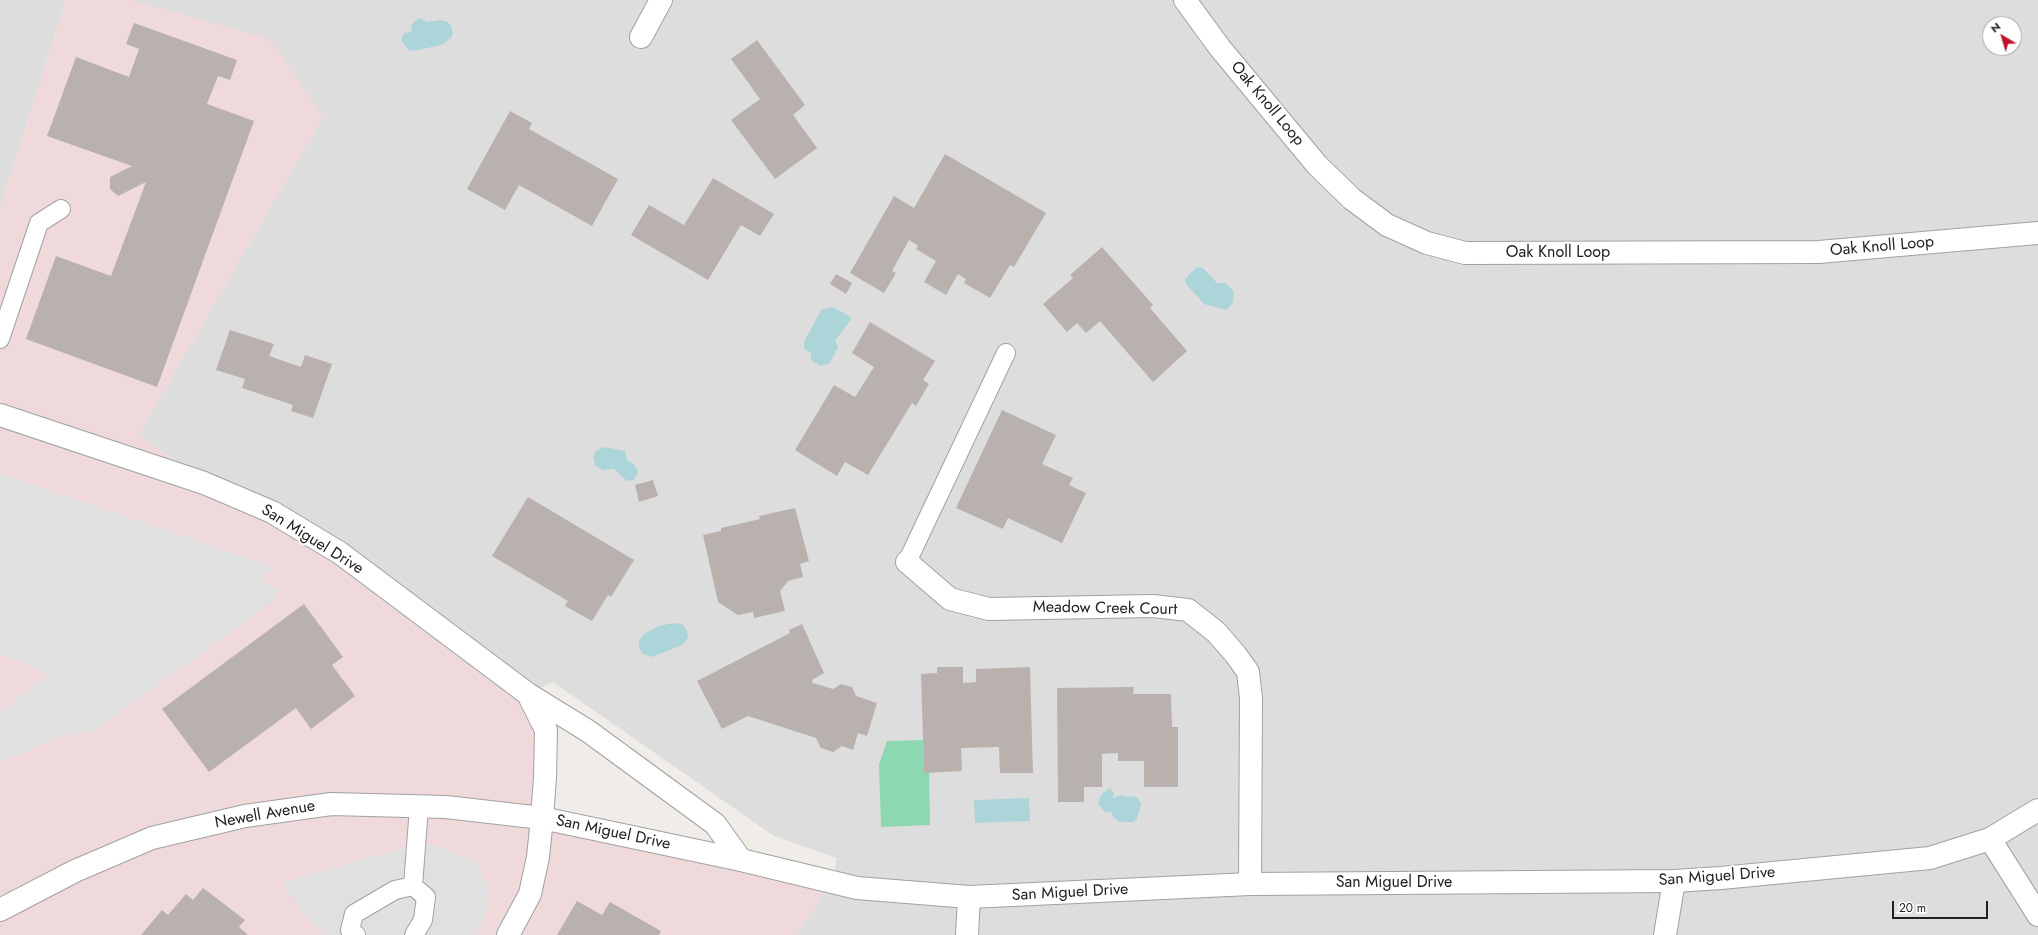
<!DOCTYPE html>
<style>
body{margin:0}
#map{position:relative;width:2038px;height:935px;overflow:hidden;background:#f0ece8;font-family:Jost,sans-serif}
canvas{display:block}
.north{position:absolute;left:1982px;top:16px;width:40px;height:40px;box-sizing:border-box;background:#fff;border:1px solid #a6a6a6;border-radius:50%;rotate:322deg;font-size:11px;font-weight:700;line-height:16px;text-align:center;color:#202020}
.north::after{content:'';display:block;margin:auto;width:14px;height:18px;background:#be1229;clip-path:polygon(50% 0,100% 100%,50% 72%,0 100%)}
.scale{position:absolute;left:1892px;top:901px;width:96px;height:18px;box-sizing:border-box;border:2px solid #202020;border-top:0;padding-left:5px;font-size:12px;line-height:14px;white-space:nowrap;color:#202020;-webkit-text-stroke:3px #fff;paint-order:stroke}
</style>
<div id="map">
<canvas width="2038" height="935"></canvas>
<div class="north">N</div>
<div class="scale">20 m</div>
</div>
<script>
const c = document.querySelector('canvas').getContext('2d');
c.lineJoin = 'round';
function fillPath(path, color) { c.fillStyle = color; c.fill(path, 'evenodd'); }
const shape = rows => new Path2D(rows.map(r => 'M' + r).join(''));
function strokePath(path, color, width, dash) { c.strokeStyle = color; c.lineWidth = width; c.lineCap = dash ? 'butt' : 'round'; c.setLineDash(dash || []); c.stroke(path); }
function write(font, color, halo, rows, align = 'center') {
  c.font = font + ' Jost,sans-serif'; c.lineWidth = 4; c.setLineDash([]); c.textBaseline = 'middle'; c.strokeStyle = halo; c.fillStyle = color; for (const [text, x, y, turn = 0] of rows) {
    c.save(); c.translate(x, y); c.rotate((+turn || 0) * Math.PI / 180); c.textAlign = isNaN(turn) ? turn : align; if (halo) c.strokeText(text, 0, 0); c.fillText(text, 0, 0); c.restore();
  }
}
fillPath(shape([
 [0,0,66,0,0,208],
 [132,0,2038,0,2038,935,796,935,832,883,837,858,774,836,553,682,528,694,204,483,139,434,323,117],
 [1990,24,2014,24,2014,48,1990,48]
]), '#dedddd');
fillPath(shape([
 [66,0,132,0,270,39,323,117,139,434,204,483,272,512,528,694,546,730,542,818,832,883,796,935,0,935,0,208]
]), '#efd9db');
fillPath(shape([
 [923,740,924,772,929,772,930,825,881,827,879,764,887,741]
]), '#8dd7b1');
fillPath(shape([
 [0,474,275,567,260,581,280,590,270,603,96,730,56,738,0,763,0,712,50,674,0,653],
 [424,842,475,861,490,891,486,915,476,935,325,935,303,914,282,883]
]), '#e0e0e0');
fillPath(shape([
 [419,18,428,22,439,20,448,22,452,28,453,33,451,38,442,45,413,51,409,50,402,42,402,37,405,33,412,32,411,25],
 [1197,267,1203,268,1217,283,1226,283,1234,292,1233,303,1226,310,1204,304,1186,284,1185,279],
 [833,307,852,318,835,341,838,347,830,363,821,366,811,360,811,353,804,349,804,342,821,310],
 [604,447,625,451,627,460,634,464,638,472,634,480,627,481,614,469,603,470,596,466,593,459,594,455,596,451],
 [673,623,682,624,687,631,688,638,682,645,652,657,643,654,639,648,639,641,644,634,659,626],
 [1110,788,1114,794,1112,798,1121,795,1126,797,1133,796,1138,798,1141,804,1137,819,1133,822,1120,822,1114,818,1111,812,1105,812,1098,803,1101,795],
 [1029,798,1030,821,975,823,974,800]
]), '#acd5d9');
fillPath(shape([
 [134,23,237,60,230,80,218,76,207,104,254,121,157,387,26,339,56,256,111,276,146,182,118,196,110,189,110,177,132,166,47,136,76,57,129,77,139,49,126,44],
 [757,40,805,105,793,115,817,148,775,179,731,120,760,99,731,59],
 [510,111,532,123,529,129,618,179,592,226,519,185,505,210,467,189],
 [945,154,1046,213,1014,267,1010,265,990,298,964,283,966,279,958,274,946,295,924,282,936,261,916,249,918,246,909,240,892,271,896,273,884,293,850,273,894,196,914,208],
 [713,178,774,214,760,236,741,225,708,280,631,235,649,205,684,225],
 [1102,247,1153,305,1150,308,1187,351,1153,382,1100,321,1086,333,1077,323,1067,332,1043,304,1073,278,1070,275],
 [836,274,852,283,846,294,830,284],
 [870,322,935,361,923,380,929,384,916,406,912,403,868,475,845,462,837,476,795,450,834,385,855,397,874,367,852,353],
 [230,330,274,344,269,356,301,367,305,355,332,364,313,418,291,411,293,405,242,388,245,379,216,370],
 [1002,410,1056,435,1042,464,1073,478,1069,485,1086,493,1062,543,1008,518,1003,529,956,508],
 [653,480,658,496,639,502,635,485],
 [528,497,634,560,611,597,608,595,592,621,565,606,568,601,492,556],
 [795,508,809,561,800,564,803,577,788,581,780,591,785,611,754,618,753,612,738,615,718,602,703,535,721,531,721,528,760,519,759,516],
 [304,604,343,657,332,665,355,696,311,729,296,708,209,772,162,709],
 [802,624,824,673,812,680,813,683,833,689,841,684,852,687,856,696,877,703,867,736,858,733,853,750,842,746,833,752,821,748,816,738,748,716,722,729,697,681,790,633,789,630],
 [937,667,963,667,963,683,976,682,976,669,1030,667,1033,773,1000,773,999,747,961,748,962,771,924,773,921,674,937,673],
 [1134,687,1133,694,1171,694,1172,727,1178,727,1178,787,1144,787,1144,761,1118,761,1118,753,1102,754,1102,787,1084,787,1084,802,1058,802,1057,688],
 [203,888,245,920,239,927,248,935,141,935,162,910,168,915,186,894,193,900],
 [577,901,602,915,610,902,661,931,659,935,557,935]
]), '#b9b1ad');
const service = shape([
 [0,339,39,223,61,209],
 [907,562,1006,353],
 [413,886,419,807],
 [356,935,350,930,354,914,395,890,413,886,426,897,423,920,414,935]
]);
const minor = shape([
 [1185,0,1220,48,1317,165,1352,199,1387,225,1427,243,1465,253,1819,252,2038,233],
 [641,37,661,0],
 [907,562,950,599,989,609,1153,606,1188,610,1216,632,1236,655,1248,672,1251,698,1250,884],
 [1990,839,2038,915],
 [508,935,530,894,538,857,542,818],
 [967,935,969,897],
 [1665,935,1674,881]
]);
const tertiary = shape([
 [0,415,204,483,272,512,340,553,528,694,588,731,715,824,741,860],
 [528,694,546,730,545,778,542,818],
 [0,910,75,871,152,838,245,816,331,804,446,807,542,818,741,860,857,888,969,897,1250,884,1674,881,1721,878,1930,858,1990,839,2038,810]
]);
strokePath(service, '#a1a1a1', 20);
strokePath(minor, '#a1a1a1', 24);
strokePath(tertiary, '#a1a1a1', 24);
strokePath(service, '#fff', 18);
strokePath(minor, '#fff', 22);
strokePath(tertiary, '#fff', 22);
write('16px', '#202020', '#fff', [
 ["Oak Knoll Loop",1267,104,50],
 ["Oak Knoll Loop",1882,247,-5],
 ["Oak Knoll Loop",1558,253],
 ["San Miguel Drive",312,540,32],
 ["Meadow Creek Court",1105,609,1],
 ["Newell Avenue",265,815,-10],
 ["San Miguel Drive",613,833,12],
 ["San Miguel Drive",1717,877,-4],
 ["San Miguel Drive",1394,883],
 ["San Miguel Drive",1070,893,-3]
]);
</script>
